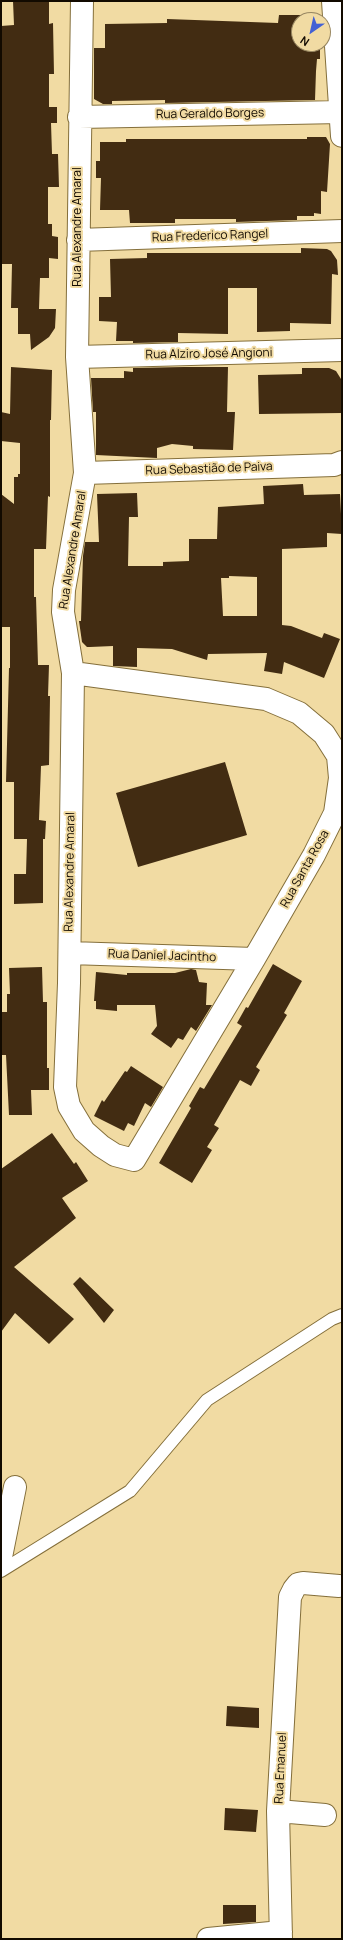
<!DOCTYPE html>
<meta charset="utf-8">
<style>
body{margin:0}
#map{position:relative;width:343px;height:1940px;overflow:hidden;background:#f1dba3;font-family:Manrope,sans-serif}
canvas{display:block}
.frame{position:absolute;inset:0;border:2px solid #120a00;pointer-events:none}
.north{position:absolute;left:291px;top:12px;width:40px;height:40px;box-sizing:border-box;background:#f1dba3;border:1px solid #988762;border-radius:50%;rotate:214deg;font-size:11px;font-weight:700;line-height:16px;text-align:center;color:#120a00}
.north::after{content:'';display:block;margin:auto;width:14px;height:18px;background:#4361d4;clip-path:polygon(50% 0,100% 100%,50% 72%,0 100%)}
</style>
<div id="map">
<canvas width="343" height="1940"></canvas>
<div class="frame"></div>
<div class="north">N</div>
</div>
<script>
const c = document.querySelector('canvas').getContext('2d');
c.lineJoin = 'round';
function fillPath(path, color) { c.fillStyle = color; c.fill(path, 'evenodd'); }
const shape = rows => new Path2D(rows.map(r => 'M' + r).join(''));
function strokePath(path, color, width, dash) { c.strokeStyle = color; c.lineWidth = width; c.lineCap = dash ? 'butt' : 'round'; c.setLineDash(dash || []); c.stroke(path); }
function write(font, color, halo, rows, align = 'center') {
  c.font = font + ' Manrope,sans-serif'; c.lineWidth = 4; c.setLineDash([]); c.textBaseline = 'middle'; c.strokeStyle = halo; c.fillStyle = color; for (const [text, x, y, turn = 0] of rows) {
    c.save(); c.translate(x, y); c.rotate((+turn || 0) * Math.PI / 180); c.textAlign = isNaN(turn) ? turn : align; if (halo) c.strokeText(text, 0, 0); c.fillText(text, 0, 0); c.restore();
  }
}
fillPath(shape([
 [13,1,49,1,49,24,53,23,54,74,49,74,49,107,57,107,57,123,51,123,52,154,58,154,59,187,48,187,48,224,52,224,52,236,58,237,58,259,49,258,49,278,40,278,39,309,56,309,55,328,49,337,31,350,30,334,18,334,18,308,11,308,12,264,1,264,1,26,14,25],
 [279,15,315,15,322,19,299,20,299,44,320,44,320,59,317,59,316,71,315,100,165,103,165,100,112,101,112,104,103,104,94,99,94,48,105,48,105,24,167,23,167,19,278,23],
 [307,137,326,137,330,144,327,192,321,191,321,214,314,213,314,216,297,216,297,220,236,222,236,219,175,219,175,223,130,223,129,210,100,210,101,178,96,178,96,161,100,161,100,142,126,142,126,139,307,139],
 [301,248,327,249,331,251,337,260,338,275,332,274,331,324,290,323,290,331,257,332,257,288,228,288,228,334,178,333,178,342,133,343,133,341,116,341,117,322,99,321,99,297,111,297,110,259,147,258,147,253,301,253],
 [11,367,52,370,51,420,50,420,50,497,48,496,46,549,34,549,34,597,36,597,38,665,49,665,48,696,50,696,49,765,41,766,39,820,46,821,45,839,43,839,43,903,14,904,14,874,26,874,27,839,14,839,14,782,6,782,9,668,10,668,10,627,1,627,1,494,14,504,14,477,18,477,18,474,20,474,20,443,1,441,1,412,10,414],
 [184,367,228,367,227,412,235,412,233,450,193,449,193,446,172,444,157,448,157,458,96,455,96,412,93,412,91,378,124,378,124,371,133,372,133,368],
 [302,368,329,368,336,371,341,379,342,413,259,414,258,375,302,374],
 [303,484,304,495,340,494,342,534,327,533,327,547,282,549,282,625,291,626,322,638,324,633,340,639,324,678,284,662,282,674,264,671,267,653,208,654,207,660,172,649,137,648,137,667,113,666,113,646,90,647,87,647,82,642,79,621,81,621,83,556,85,542,99,542,97,494,137,493,138,517,129,517,128,566,163,566,163,562,189,561,189,539,217,539,218,507,264,504,263,486],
 [229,576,257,577,257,616,223,616,221,578,229,578],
 [225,762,247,835,138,867,116,793],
 [273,964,302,981,284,1013,287,1015,256,1067,260,1070,251,1086,240,1080,214,1125,219,1128,207,1147,212,1150,192,1183,159,1163,191,1108,189,1106,200,1087,204,1089,242,1026,237,1023,246,1007,248,1008],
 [42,967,43,1002,47,1002,47,1068,49,1068,49,1090,31,1090,32,1115,9,1115,6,1055,1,1055,1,1012,7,1012,7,994,10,994,9,968],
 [191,969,196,970,199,982,207,983,206,1005,212,1005,196,1031,191,1027,183,1040,178,1038,171,1048,151,1034,157,1026,155,1005,117,1005,117,1011,96,1009,96,1001,94,1001,96,972,127,975,127,973,175,973],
 [131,1066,163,1087,151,1107,145,1103,134,1126,128,1123,124,1131,94,1116,102,1100,104,1102,125,1071,127,1072],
 [52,1133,74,1164,76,1162,88,1181,62,1198,76,1218,14,1267,74,1319,49,1344,15,1313,1,1332,1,1169],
 [80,1277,114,1310,104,1323,73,1284],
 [227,1706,259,1708,259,1728,226,1726],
 [225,1808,258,1810,256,1832,224,1830],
 [223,1905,256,1905,256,1922,223,1924]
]), '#422c12');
const service = shape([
 [1,1571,130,1491,207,1400,332,1319,342,1315]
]);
const minor = shape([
 [333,1,342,136],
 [79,117,341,112],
 [78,240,342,231],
 [77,357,342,350],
 [85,473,334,465,342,462],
 [73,673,266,699,299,713,324,734,338,756,340,778,335,813,314,855,254,959,134,1160,115,1155,101,1146,84,1131,69,1106,65,1087,69,983,73,673,63,612,64,590,85,473,77,357,82,1],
 [70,953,254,959],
 [1,1557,15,1487],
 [278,1811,325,1815],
 [208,1939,281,1932],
 [281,1939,278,1811,290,1597,294,1589,298,1584,303,1583,339,1586]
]);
strokePath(service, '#846f3b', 14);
strokePath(minor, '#846f3b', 24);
strokePath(service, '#fff', 12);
strokePath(minor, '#fff', 22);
write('12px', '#120a00', '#f1dba3', [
 ["Rua Geraldo Borges",210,114,-1],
 ["Rua Alexandre Amaral",78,227,-90],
 ["Rua Frederico Rangel",210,236,-2],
 ["Rua Alziro José Angioni",209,354,-1],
 ["Rua Sebastião de Paiva",209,469,-2],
 ["Rua Alexandre Amaral",73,550,-81],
 ["Rua Santa Rosa",305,869,-61],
 ["Rua Alexandre Amaral",70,872,-89],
 ["Rua Daniel Jacintho",162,956,2],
 ["Rua Emanuel",281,1768,-87]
]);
</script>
